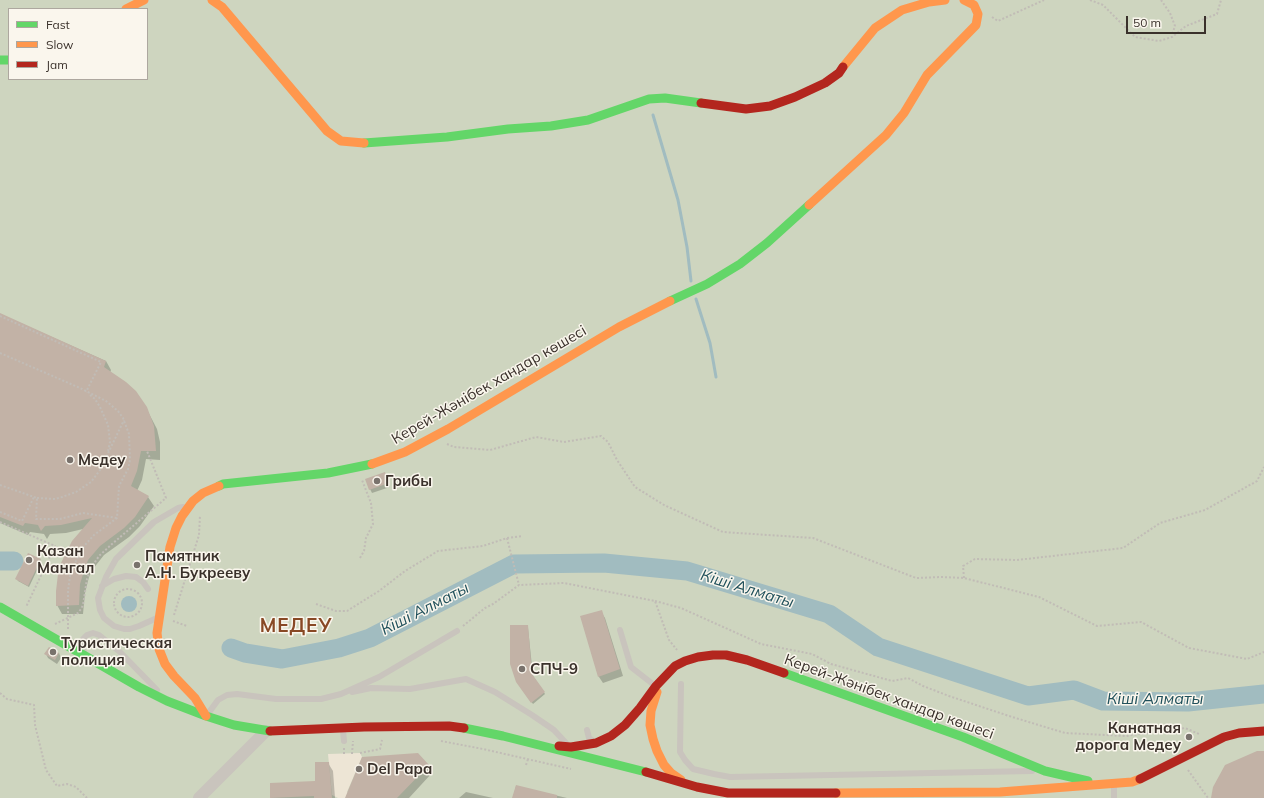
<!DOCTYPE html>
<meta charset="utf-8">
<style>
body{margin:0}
#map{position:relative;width:1264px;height:798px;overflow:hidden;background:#efece4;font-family:Mulish,sans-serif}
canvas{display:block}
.legend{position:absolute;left:8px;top:8px;width:140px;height:72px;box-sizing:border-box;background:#faf6ed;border:1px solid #ada79f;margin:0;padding:5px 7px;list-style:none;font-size:12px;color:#3a312b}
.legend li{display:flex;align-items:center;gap:8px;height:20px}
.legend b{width:20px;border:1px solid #ada79f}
.scale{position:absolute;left:1126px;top:16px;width:80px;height:18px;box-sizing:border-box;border:2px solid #3a312b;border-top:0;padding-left:5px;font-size:12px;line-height:14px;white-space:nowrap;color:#3a312b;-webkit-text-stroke:3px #faf6ed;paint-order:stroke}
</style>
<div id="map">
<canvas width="1264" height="798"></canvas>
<ul class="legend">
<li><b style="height:5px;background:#63d668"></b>Fast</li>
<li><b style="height:5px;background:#ff974d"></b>Slow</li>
<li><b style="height:5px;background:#b3261e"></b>Jam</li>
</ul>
<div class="scale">50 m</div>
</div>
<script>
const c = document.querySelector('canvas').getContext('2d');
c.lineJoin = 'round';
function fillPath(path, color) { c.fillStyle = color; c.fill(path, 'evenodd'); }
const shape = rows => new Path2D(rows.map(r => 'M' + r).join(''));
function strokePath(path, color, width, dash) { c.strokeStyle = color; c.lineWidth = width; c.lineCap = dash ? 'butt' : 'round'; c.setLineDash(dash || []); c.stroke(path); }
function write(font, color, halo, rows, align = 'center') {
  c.font = font + ' Mulish,sans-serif'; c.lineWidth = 3; c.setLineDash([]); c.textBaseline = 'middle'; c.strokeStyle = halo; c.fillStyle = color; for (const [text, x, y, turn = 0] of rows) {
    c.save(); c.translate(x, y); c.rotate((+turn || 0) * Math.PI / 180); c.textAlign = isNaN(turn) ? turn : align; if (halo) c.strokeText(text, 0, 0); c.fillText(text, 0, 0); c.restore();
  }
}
fillPath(shape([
 [0,0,1264,0,1264,798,0,798],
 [9,9,147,9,147,79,9,79]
]), '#ced5bf');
fillPath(shape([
 [360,753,362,757,347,792,355,798,338,798,332,795,328,754]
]), '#ede5d5');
fillPath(shape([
 '121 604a8 8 0 1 1 16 0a8 8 0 1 1-16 0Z'
]), '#a1bcc0');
fillPath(shape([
 [0,314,106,361,111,370,110,373,146,408,157,429,160,442,160,460,146,459,142,480,137,491,148,497,154,506,140,526,129,537,104,555,93,569,89,577,85,593,83,614,62,614,57,605,83,529,66,533,50,534,47,539,44,534,30,532,28,535,0,523],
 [387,478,390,487,372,493,370,489],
 [40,560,41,562,29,587,18,581,17,579],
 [601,612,605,618,623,676,603,683,599,677,581,617],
 [528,628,533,676,545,694,533,704,517,682],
 [59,653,61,658,57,664,48,658,46,654],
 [328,763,333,771,335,798,271,798,271,784,315,782],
 [428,765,432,773,409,798,346,798],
 [516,786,567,798,513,798],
 [466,792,493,798,459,798]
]), '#0003');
strokePath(shape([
 [653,115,678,200,687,247,691,281],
 [696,299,710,343,716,377]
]), '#a1bcc0', 3);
strokePath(shape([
 [0,561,14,561],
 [231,648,245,653,282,659,339,648,370,638,514,564,604,563,687,571,829,614,878,647,1028,696,1074,690,1103,701,1188,702,1264,694]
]), '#a1bcc0', 19);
fillPath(shape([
 [0,313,106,361,104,367,126,382,136,391,147,407,154,426,156,451,141,451,137,471,131,486,149,496,135,517,124,528,100,546,88,560,85,568,80,584,79,605,56,606,56,591,58,574,60,565,72,541,92,518,61,525,45,526,41,531,38,525,25,523,23,526,0,517],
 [385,472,389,483,369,490,365,479],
 [28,553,41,559,28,586,15,579],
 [602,610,620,669,598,677,580,616],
 [510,625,528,625,532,674,545,692,531,703,516,682,510,664],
 [49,647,59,653,55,660,44,654],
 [1257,751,1264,751,1264,798,1211,798,1213,787,1225,765],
 [418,753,429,765,397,798,345,798,362,757],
 [315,762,329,762,332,798,314,798,314,796,270,798,270,783,315,781],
 [516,785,557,795,557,798,512,798]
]), '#c2b2a6');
strokePath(shape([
 [1090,0,1103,5,1135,37,1159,41,1172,37,1186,26,1217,14,1221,0],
 [1161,0,1170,13,1175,26,1172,35],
 [992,17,998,21,1044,0],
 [0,316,101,362,86,392],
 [0,353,80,388,106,401,118,411,123,418,129,434,130,460,128,469,119,486,117,518,94,535,84,546,76,561,70,576,68,591,68,631],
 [90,395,95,399,100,407,108,425,110,442,108,451],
 [447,444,454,447,490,450,536,437,564,442,601,436,608,442,617,460,635,487,664,505,723,532,813,538,916,578,941,577,964,578,1039,597,1097,626,1141,622,1189,648,1247,659,1264,652],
 [0,485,37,498,36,519,60,519,83,513,117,518],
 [37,498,55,499,62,497,76,492,91,482,100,470,124,420],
 [0,512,22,521,34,497],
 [0,522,55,546,26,607],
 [507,538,519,585],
 [360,558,364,551,366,538,373,524,371,503,362,480],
 [964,578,963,566,975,559,1017,560,1123,548,1160,523,1205,510,1257,481,1264,467],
 '114 603a14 14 0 1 1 28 0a14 14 0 1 1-28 0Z',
 [655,601,681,608,761,644,812,654,831,664,892,681,908,678,923,686,949,696,1009,716,1065,733,1126,736,1185,728,1199,734],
 [316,604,336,611,347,611,379,591,405,571,438,551,483,546,507,538,522,536],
 [174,615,199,535,200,515],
 [173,621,187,626],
 [55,624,78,613,81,609,83,605,87,579,91,568,99,556,112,544,166,498,147,451],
 [463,626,485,608,493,604,519,585,564,583,655,601,669,640,677,650],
 [0,693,7,699,34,705,35,725,46,770,57,786,67,784,76,787,87,798],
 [441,741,483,749,571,769],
 [360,753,380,749,382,740],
 [344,754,344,748],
 [352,754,353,741],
 [526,765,528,759],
 [1188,770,1208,798]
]), '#c1bcb6', 2, [2, 2]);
strokePath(shape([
 [102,586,114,579,126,576,136,577,143,582,148,589],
 [157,618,139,626,130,629,124,629,114,626,104,618,100,610,98,598,106,577,116,559,154,522,178,508,183,507],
 [620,630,631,667,654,685],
 [84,652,82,649,82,644,83,639,87,635,93,633,99,635,120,652,157,690],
 [681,684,680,752,685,760,693,769,714,774,730,777,1032,771],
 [352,692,371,688,410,689,466,679,495,692,532,715,554,730,566,743],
 [207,715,218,700,227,695,237,694,276,699,321,699,341,694,379,677,457,631],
 [343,730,344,741],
 [587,730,589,738,593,741],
 [1114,785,1114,798]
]), '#c9c4bd', 6);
strokePath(shape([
 [199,798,266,731]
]), '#c9c4bd', 12);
strokePath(shape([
 [0,60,9,60],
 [364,143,447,137,508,129,551,126,588,120,649,99,665,98,701,103],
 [670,301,707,284,740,264,767,243,809,205],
 [219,486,223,484,328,473,372,464],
 [0,607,139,687,167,701,206,716,234,725,270,731],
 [784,673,963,737,1045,771,1088,781],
 [464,728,503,736,646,772]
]), '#63d668', 9);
strokePath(shape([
 [212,0,222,7,327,131,341,141,364,143],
 [126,9,144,0],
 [843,67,875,28,902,10,929,2,945,0],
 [809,205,886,135,904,113,927,75,976,25,978,14,974,5,964,0],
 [372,464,405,452,448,429,619,327,670,301],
 [657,692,651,711,650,725,653,739,657,751,664,765,671,773,681,780],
 [206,716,195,698,174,676,165,664,159,649,157,633,170,547,176,528,182,516,193,501,203,493,219,486],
 [836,793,1000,792,1132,782,1140,779]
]), '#ff974d', 9);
strokePath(shape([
 [701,103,746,109,770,106,795,97,825,83,839,73,843,67],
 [270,731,364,727,449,726,464,728],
 [559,746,571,747,596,743,611,736,625,725,640,708,656,686,675,666,685,661,698,657,713,655,726,655,747,660,784,673],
 [646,772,697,787,728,793,836,793],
 [1140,779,1224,737,1239,733,1264,731]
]), '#b3261e', 9);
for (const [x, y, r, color] of [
 [70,460,4,"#79726c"],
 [377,481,4,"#79726c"],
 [29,560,4,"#79726c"],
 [137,565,4,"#79726c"],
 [53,652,4,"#79726c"],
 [522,669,4,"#79726c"],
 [1189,737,4,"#79726c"],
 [359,769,4,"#79726c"]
]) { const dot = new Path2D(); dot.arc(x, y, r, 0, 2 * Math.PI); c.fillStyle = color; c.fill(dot); strokePath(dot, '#faf6ed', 1.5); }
write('15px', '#3a312b', '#faf6ed', [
 ["Керей-Жәнібек хандар көшесі",489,385,-30],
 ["Керей-Жәнібек хандар көшесі",889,697,20]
]);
write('bold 15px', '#3a312b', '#faf6ed', [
 ["Медеу",78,460],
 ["Грибы",385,481],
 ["Казан",37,551],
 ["Мангал",37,568],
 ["Памятник",145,556],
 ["А.Н. Букрееву",145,573],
 ["Туристическая",61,643],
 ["полиция",61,660],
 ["СПЧ-9",530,669],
 ["Канатная",1181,728,"right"],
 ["дорога Медеу",1181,745,"right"],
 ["Del Papa",367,769]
], 'left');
write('italic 16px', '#20505b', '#faf6ed', [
 ["Кіші Алматы",747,589,17],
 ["Кіші Алматы",425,609,-27],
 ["Кіші Алматы",1155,699]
]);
c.letterSpacing = '1px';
write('bold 19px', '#884824', '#faf6ed', [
 ["МЕДЕУ",296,626]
]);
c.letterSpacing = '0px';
</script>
